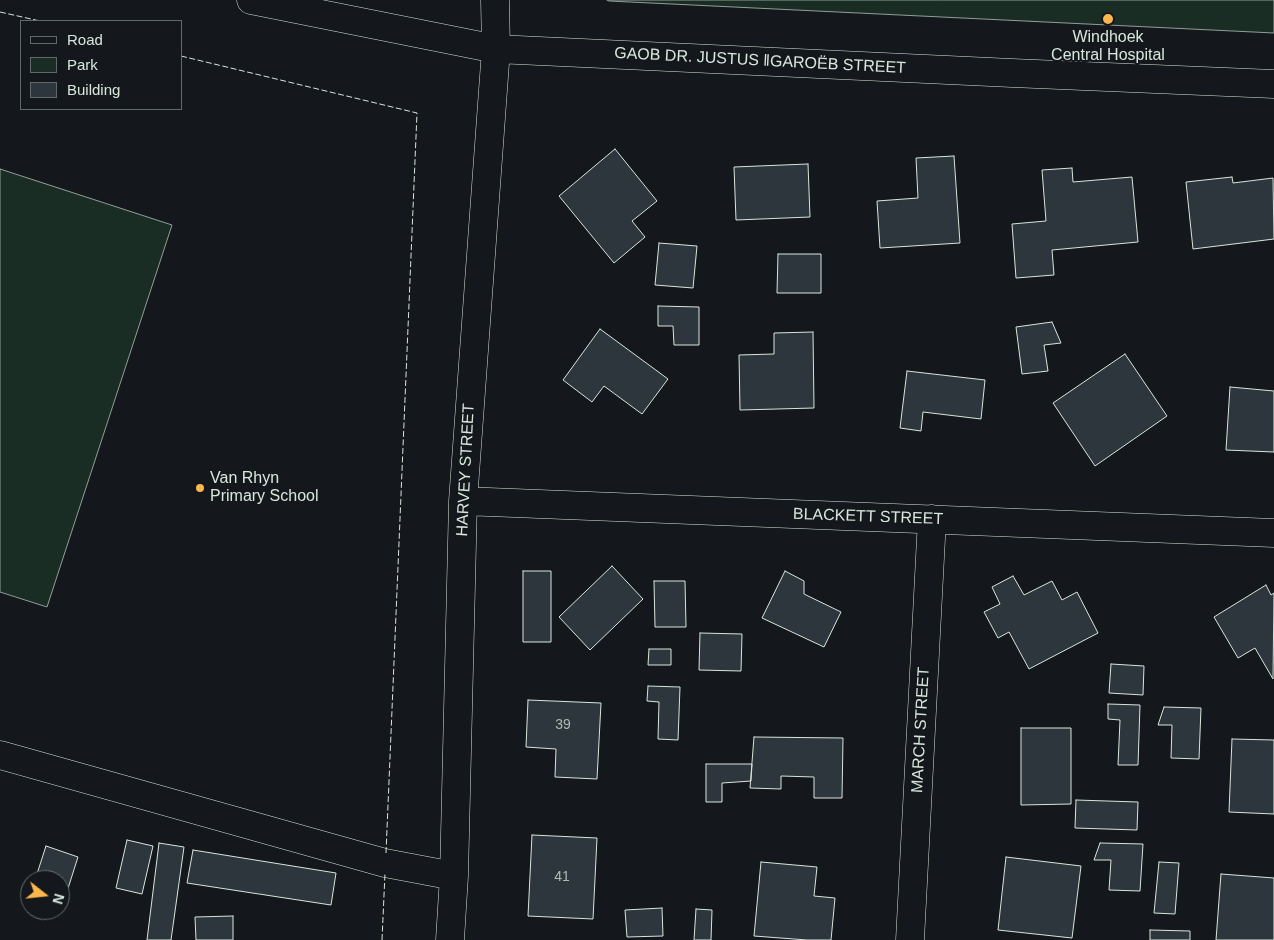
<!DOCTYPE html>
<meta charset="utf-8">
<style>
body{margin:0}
#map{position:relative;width:1274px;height:940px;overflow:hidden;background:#14181c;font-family:Arial,sans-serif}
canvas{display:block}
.legend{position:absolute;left:20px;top:20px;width:162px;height:90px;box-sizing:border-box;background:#14181c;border:1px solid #626a69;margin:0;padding:6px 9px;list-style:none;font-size:15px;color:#d8e6dc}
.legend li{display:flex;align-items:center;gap:10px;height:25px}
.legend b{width:25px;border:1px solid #626a69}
.north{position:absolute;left:20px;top:870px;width:50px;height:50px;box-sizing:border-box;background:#14181c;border:1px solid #626a69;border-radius:50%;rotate:106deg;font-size:14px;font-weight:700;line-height:20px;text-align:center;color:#d8e6dc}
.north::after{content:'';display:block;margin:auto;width:18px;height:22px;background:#ffb74d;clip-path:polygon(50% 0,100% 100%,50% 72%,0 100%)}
</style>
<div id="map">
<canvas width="1274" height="940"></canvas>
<ul class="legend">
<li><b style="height:6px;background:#14181c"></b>Road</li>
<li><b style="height:14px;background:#1a2d24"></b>Park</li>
<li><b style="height:14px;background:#2c363c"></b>Building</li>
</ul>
<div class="north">N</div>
</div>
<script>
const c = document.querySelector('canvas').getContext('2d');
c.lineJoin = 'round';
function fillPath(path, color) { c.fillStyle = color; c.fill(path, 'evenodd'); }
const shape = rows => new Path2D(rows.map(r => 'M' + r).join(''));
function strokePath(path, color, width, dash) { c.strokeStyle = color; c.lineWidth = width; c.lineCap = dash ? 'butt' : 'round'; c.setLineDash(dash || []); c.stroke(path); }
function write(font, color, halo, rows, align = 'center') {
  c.font = font + ' Arial,sans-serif'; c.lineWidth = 4; c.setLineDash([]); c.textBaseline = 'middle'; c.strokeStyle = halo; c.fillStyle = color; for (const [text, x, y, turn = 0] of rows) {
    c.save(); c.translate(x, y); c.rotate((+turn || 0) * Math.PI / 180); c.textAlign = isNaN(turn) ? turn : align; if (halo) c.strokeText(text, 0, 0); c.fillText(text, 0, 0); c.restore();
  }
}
const green = shape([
 [607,0,1274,0,1274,33,609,1,607,0],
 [0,169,172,225,47,607,0,592,0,169]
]);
fillPath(green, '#1a2d24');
strokePath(green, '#939e99', 1);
const building = shape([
 [615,149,657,201,632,221,645,237,614,263,559,196,615,149],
 [954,156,960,243,880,248,877,201,918,198,916,158,954,156],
 [808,164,810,217,736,220,734,167,808,164],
 [1072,168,1073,182,1132,177,1138,242,1052,250,1054,275,1016,278,1012,224,1046,221,1042,170,1072,168],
 [1232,177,1233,183,1273,178,1274,239,1193,249,1186,182,1232,177],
 [659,243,697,246,693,288,655,285,659,243],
 [778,254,821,254,821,293,777,293,778,254],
 [658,306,699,307,699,345,674,345,673,326,658,326,658,306],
 [1052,322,1061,343,1044,345,1048,371,1022,374,1016,327,1052,322],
 [600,329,668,379,642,414,604,386,592,402,563,380,600,329],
 [813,332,814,408,740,410,739,355,774,354,774,333,813,332],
 [1125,354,1167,416,1095,466,1053,403,1125,354],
 [907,371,985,380,981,419,923,412,921,431,900,428,907,371],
 [1230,387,1274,391,1274,452,1226,450,1230,387],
 [612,566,643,599,590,650,559,617,612,566],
 [523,571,551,571,551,642,523,642,523,571],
 [785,571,804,581,804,594,841,612,824,647,762,618,785,571],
 [1013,576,1024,595,1052,581,1062,600,1077,592,1098,633,1029,669,1009,632,998,638,984,612,1000,604,992,587,1013,576],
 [654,581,685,581,686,627,655,627,654,581],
 [1266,585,1271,595,1274,593,1273,679,1255,648,1238,658,1214,617,1266,585],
 [700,633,742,634,741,671,699,670,700,633],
 [649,649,671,649,671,665,648,665,649,649],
 [1111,664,1144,666,1143,695,1109,693,1111,664],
 [648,686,680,687,678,740,658,739,659,702,647,701,648,686],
 [528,700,601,703,597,779,555,777,556,749,526,747,528,700],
 [1108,704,1140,705,1138,765,1118,765,1120,720,1108,719,1108,704],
 [1164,707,1201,708,1199,759,1171,758,1172,725,1158,725,1164,707],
 [1021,728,1071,728,1071,804,1021,805,1021,728],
 [754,737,843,738,842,798,814,798,814,777,781,776,781,789,750,788,754,737],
 [1232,739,1274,740,1274,814,1229,812,1232,739],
 [706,764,752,764,751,781,722,783,722,802,706,802,706,764],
 [1076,800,1138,802,1137,830,1075,828,1076,800],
 [532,835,597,838,593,919,528,916,532,835],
 [127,840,153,846,142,894,116,888,127,840],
 [159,843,184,847,171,940,147,940,159,843],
 [1100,843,1143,844,1140,891,1109,890,1111,860,1094,860,1100,843],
 [46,846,78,857,64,901,60,900,60,880,35,880,46,846],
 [193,850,336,873,331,905,187,883,193,850],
 [1006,857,1081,866,1072,938,998,930,1006,857],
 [761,862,817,867,814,896,835,898,831,940,807,940,754,936,761,862],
 [1159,862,1179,863,1175,914,1154,913,1159,862],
 [1221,874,1274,878,1274,940,1216,940,1221,874],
 [662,908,663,936,627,937,625,910,662,908],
 [696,909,712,910,711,940,694,940,696,909],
 [233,916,233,940,196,940,195,917,233,916],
 [1150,930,1190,931,1190,940,1150,940,1150,930]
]);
fillPath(building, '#2c363c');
strokePath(building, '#d8e6dc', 1);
const minor = shape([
 [251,0,496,49,1012,73,1274,84],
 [463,501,1274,533],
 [0,755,385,863,454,876],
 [450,940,454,876,463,501,496,49,495,0],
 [910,940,932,519]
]);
strokePath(minor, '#d8e6dc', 29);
strokePath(minor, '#14181c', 28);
strokePath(shape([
 [0,12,40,21],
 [181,56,417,113,386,853],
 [382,940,385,873]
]), '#d8e6dc', 1, [6, 2.5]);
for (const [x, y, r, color] of [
 [1108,19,6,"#ffb74d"],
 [200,488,5,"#ffb74d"]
]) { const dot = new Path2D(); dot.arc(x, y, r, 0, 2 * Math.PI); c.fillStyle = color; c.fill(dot); strokePath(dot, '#14181c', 2); }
write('14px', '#adbab4', null, [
 ["39",563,725],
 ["41",562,877]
]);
write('16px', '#d8e6dc', '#14181c', [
 ["Windhoek",1108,38],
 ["Central Hospital",1108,56],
 ["Van Rhyn",210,479,"left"],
 ["Primary School",210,497,"left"]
]);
write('16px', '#d8e6dc', '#14181c', [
 ["GAOB DR. JUSTUS ǁGAROËB STREET",760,61,3],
 ["HARVEY STREET",466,470,-87],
 ["BLACKETT STREET",868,517,2],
 ["MARCH STREET",921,730,-87]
]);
</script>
